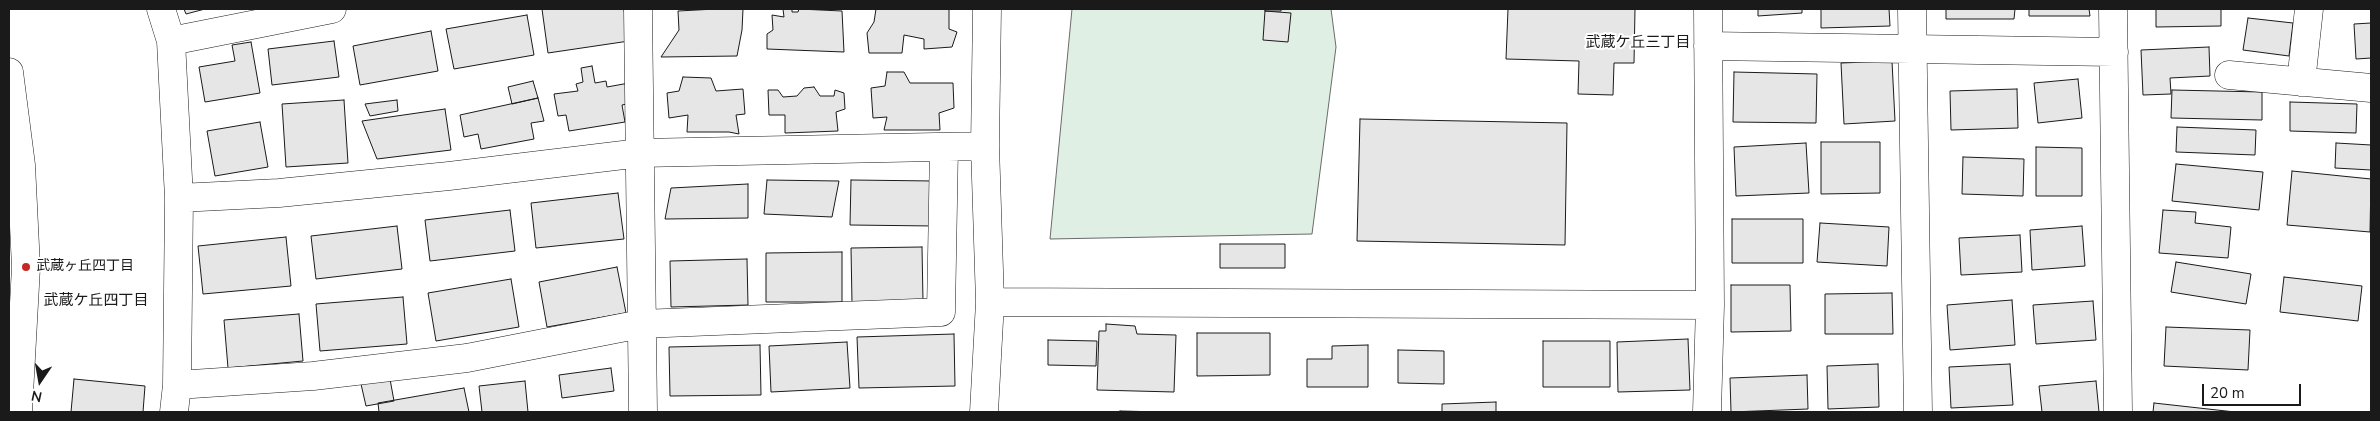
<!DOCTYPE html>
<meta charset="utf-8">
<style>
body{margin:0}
#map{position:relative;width:2380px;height:421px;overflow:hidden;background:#fff;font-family:"Nunito Sans",sans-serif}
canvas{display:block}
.frame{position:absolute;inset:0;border:10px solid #1a1a1a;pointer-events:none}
.north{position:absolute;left:15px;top:356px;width:50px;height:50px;-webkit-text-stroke:4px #fff;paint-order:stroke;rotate:192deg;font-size:14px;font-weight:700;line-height:20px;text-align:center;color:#1a1a1a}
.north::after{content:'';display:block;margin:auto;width:18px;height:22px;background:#1a1a1a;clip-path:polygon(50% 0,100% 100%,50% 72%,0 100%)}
.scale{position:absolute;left:2202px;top:384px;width:99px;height:22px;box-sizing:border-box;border:2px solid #1a1a1a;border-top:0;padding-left:6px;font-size:15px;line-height:18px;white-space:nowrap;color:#1a1a1a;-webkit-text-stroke:4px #fff;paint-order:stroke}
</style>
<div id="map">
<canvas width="2380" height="421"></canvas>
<div class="frame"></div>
<div class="north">N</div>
<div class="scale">20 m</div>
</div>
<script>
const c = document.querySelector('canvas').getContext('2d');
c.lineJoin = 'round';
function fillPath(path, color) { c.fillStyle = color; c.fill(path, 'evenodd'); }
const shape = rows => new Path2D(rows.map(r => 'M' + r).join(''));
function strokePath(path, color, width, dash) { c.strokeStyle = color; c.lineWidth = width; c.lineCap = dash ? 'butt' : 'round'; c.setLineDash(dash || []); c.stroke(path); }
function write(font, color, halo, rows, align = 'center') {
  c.font = font + ' "Nunito Sans","Noto Sans JP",sans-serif'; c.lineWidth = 4; c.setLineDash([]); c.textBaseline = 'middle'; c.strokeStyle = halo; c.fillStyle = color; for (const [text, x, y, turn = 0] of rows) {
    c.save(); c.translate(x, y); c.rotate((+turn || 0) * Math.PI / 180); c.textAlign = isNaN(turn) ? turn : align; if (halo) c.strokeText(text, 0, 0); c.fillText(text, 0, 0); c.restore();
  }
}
const green = shape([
 [1072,9,1331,9,1336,47,1312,234,1050,239,1072,9]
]);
fillPath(green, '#e0efe3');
strokePath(green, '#6a6a6a', 1);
const building = shape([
 [184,9,205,9,186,14,184,9],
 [542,9,624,9,629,41,548,53,542,9],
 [716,9,743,9,742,30,737,56,661,57,679,30,678,11,716,9],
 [783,9,792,9,792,12,798,12,799,9,842,11,844,52,767,49,767,34,773,30,772,15,784,17,783,9],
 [876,9,949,9,949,29,957,32,952,47,924,49,924,39,904,35,902,53,869,53,867,33,874,22,876,9],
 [1265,9,1281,9,1281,11,1265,11,1265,9],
 [1508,9,1635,9,1634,63,1614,63,1613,95,1578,94,1579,61,1506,59,1508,9],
 [1758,9,1802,9,1802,13,1758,16,1758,9],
 [1821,9,1889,9,1890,26,1821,28,1821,9],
 [1946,9,2015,9,2014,19,1946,19,1946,9],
 [2029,9,2089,9,2090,16,2029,16,2029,9],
 [2156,9,2221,9,2221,26,2156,27,2156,9],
 [1265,11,1291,13,1288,42,1263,40,1265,11],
 [527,15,534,55,454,69,446,29,527,15],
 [2248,18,2293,23,2289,56,2243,50,2248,18],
 [2371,23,2371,58,2356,59,2354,24,2371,23],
 [431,31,438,71,360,85,353,46,431,31],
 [334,41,339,77,272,85,268,49,334,41],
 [251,42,260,93,205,102,199,67,235,61,232,45,251,42],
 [2209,47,2210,76,2170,78,2171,94,2143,95,2141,50,2209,47],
 [1892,61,1895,121,1844,124,1841,63,1892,61],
 [592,66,595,83,606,81,607,87,629,83,632,103,622,105,625,122,569,131,566,115,558,116,554,94,578,91,576,84,583,82,581,68,592,66],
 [887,72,904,72,910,83,953,83,954,108,939,113,940,130,884,130,887,117,873,118,871,88,885,86,887,72],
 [1734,72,1817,74,1816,123,1733,122,1734,72],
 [683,77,711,78,716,91,743,89,745,114,736,115,739,134,729,132,687,132,688,115,669,118,667,93,679,91,683,77],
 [2078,79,2082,118,2038,123,2034,83,2078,79],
 [533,81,538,98,512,104,508,87,533,81],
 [814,87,820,96,834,96,835,90,844,93,845,109,836,112,838,131,785,133,785,115,769,115,768,90,778,90,783,97,797,96,804,88,814,87],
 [2017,89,2018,128,1951,130,1950,91,2017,89],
 [2172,90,2262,92,2262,120,2171,118,2172,90],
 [538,98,544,121,531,123,534,139,481,149,478,134,464,137,460,115,538,98],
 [344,100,348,163,286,167,282,104,344,100],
 [397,100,398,111,370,116,365,104,397,100],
 [2290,102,2357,104,2356,133,2290,131,2290,102],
 [445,109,451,150,377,159,362,121,445,109],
 [1360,119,1567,123,1565,245,1357,241,1360,119],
 [260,122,268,167,215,176,207,131,260,122],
 [2177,127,2256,130,2255,155,2176,152,2177,127],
 [1821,142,1880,142,1880,193,1821,194,1821,142],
 [1806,143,1809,193,1736,196,1734,147,1806,143],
 [2336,143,2371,145,2371,170,2335,168,2336,143],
 [2036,147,2082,148,2082,196,2036,196,2036,147],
 [1963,157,2024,159,2023,196,1962,194,1963,157],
 [2176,164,2263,172,2259,210,2172,201,2176,164],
 [2292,171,2371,179,2370,232,2287,225,2292,171],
 [767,180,839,181,832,217,764,214,767,180],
 [851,180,934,181,934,226,850,225,851,180],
 [748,184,748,218,665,219,671,188,748,184],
 [618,193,624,239,536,248,531,203,618,193],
 [510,210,515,251,430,261,425,220,510,210],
 [2163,210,2196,212,2195,223,2231,227,2228,258,2159,253,2163,210],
 [1732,219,1803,219,1803,263,1732,263,1732,219],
 [1820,223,1889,227,1887,266,1817,262,1820,223],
 [397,226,402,269,316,279,311,236,397,226],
 [2082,226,2085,266,2032,270,2030,230,2082,226],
 [2020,235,2022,272,1961,275,1959,238,2020,235],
 [286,237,291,286,203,294,198,246,286,237],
 [1220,244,1285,244,1285,268,1220,268,1220,244],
 [922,247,923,301,852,303,851,248,922,247],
 [842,252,842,302,766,302,766,253,842,252],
 [747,259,748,305,671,307,670,261,747,259],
 [2176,262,2251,274,2246,304,2171,292,2176,262],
 [617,267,626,313,547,327,539,282,617,267],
 [2284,277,2362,286,2358,321,2280,312,2284,277],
 [511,279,519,327,436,341,428,293,511,279],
 [1731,285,1790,285,1791,331,1731,332,1731,285],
 [1892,293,1893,334,1825,334,1825,294,1892,293],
 [403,297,407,344,320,351,316,304,403,297],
 [2012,300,2015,345,1950,350,1947,305,2012,300],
 [2093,301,2096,340,2036,344,2033,305,2093,301],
 [299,314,303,361,228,368,224,320,299,314],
 [1106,324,1135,326,1137,334,1176,335,1174,392,1097,390,1099,331,1106,331,1106,324],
 [2166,327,2250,330,2248,370,2164,366,2166,327],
 [1197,333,1270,333,1270,375,1197,376,1197,333],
 [954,334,955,386,859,388,857,337,954,334],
 [1688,339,1690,390,1618,392,1617,342,1688,339],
 [1048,340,1097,341,1096,366,1048,365,1048,340],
 [1543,341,1610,341,1610,387,1543,387,1543,341],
 [847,342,850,388,771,392,769,346,847,342],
 [760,345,761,395,670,396,669,347,760,345],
 [1368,345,1368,387,1307,387,1307,359,1332,359,1332,346,1368,345],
 [1398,350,1444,351,1444,384,1398,383,1398,350],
 [1878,364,1879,407,1828,409,1827,366,1878,364],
 [2010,364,2013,405,1951,408,1949,367,2010,364],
 [611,368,614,391,562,398,559,375,611,368],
 [1807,375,1808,409,1731,412,1730,378,1807,375],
 [74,379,145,386,143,412,71,412,74,379],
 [390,379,394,401,366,406,361,384,390,379],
 [525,381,528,412,482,412,479,386,525,381],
 [2096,381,2099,412,2042,412,2039,386,2096,381],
 [464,388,469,412,379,412,378,403,464,388],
 [1496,402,1496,412,1442,412,1442,404,1496,402],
 [2154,403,2235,412,2153,412,2154,403],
 [1120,411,1162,412,1120,412,1120,411]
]);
fillPath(building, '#e6e6e6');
strokePath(building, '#1a1a1a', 1);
const minor = shape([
 [161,9,171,41,179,198,177,385,174,412],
 [638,9,643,412],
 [1912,9,1918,412],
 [2113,9,2118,412],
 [171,41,332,9],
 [1708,46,2114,52],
 [9,72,21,165,26,267,18,412],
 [2229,75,2371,88],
 [2301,82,2309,9],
 [179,198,279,193,449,176,640,153,985,146],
 [990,302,1710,305],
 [177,385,313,376,467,358,641,324,941,312,944,147],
 [984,412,990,302,985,146,987,9],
 [1707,412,1710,305,1708,9]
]);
strokePath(minor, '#1a1a1a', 29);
strokePath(minor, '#fff', 28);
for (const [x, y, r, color] of [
 [26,267,5,"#c62828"]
]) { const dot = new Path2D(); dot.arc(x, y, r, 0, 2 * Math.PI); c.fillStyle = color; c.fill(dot); strokePath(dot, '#fff', 2); }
write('14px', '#1a1a1a', '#fff', [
 ["武蔵ヶ丘四丁目",36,267]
], 'left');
write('15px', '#1a1a1a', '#fff', [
 ["武蔵ケ丘三丁目",1638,43],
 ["武蔵ケ丘四丁目",96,301]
]);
</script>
